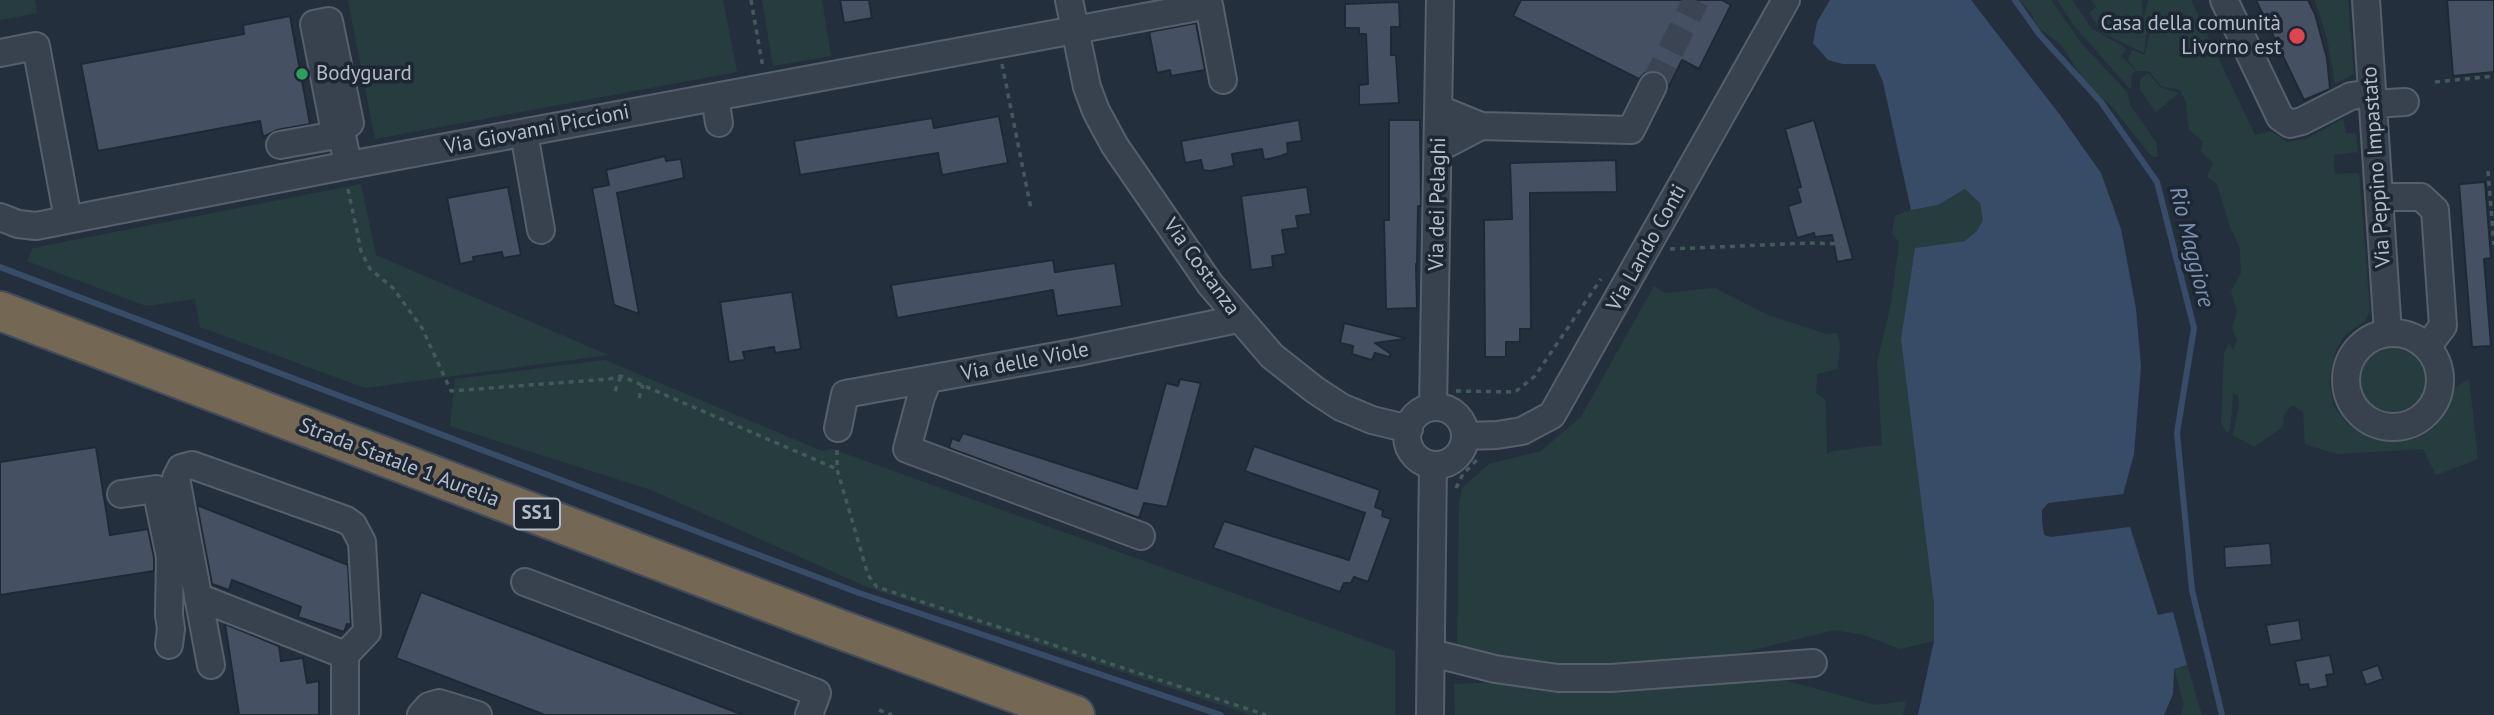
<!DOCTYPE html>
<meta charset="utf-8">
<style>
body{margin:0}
canvas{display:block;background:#242f3e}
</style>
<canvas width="2494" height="715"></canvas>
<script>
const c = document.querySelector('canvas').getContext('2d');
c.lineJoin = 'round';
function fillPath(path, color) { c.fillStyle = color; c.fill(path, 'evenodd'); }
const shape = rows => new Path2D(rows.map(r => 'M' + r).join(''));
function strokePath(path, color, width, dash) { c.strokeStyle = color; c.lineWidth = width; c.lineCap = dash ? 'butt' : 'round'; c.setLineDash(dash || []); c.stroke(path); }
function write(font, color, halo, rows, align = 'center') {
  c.font = font + ' "PT Sans",sans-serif'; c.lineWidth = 7; c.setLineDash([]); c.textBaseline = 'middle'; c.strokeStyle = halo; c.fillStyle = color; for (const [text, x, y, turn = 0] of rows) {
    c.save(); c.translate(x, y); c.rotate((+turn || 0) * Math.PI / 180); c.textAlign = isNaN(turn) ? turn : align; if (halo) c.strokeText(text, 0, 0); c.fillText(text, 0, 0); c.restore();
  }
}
fillPath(shape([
 [0,0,35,0,37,13,0,20],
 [348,0,723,0,737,72,375,139],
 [762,0,822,0,831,56,773,66],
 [2019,0,2051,0,2082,44,2127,92,2130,105,2156,142,2158,157,2154,157,2148,152,2114,109,2087,84,2060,44,2036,26,2031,13],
 [2057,0,2072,0,2092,29,2123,46,2126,50,2121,56,2136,71,2132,74,2131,90,2075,27],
 [2091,0,2142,0,2143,22,2148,0,2191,0,2255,135,2271,131,2287,142,2306,139,2343,119,2346,133,2356,134,2358,152,2334,155,2335,174,2359,173,2370,311,2365,321,2345,335,2335,352,2329,383,2334,406,2347,423,2365,434,2394,442,2422,432,2441,416,2450,391,2469,379,2478,459,2436,475,2423,449,2337,454,2305,444,2303,412,2292,405,2284,415,2283,427,2254,447,2233,435,2239,405,2238,396,2233,393,2230,430,2227,433,2221,423,2224,353,2229,343,2233,350,2237,340,2232,328,2237,311,2231,292,2241,273,2240,249,2230,226,2217,184,2207,177,2213,163,2201,151,2203,141,2189,130,2186,103,2180,90,2161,86,2149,71,2137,71,2128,60,2132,50,2145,55,2152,23,2148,22,2144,53,2103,33,2089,13,2097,7],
 [2315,0,2348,0,2354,74,2335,84,2327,38],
 [2148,73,2160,87,2179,93,2156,112,2140,90,2140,79],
 [361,184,376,255,608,355,365,388,200,327,195,299,146,306,27,261,33,248],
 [1965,189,1980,203,1983,220,1977,231,1965,241,1915,248,1901,339,1934,604,1934,641,1900,649,1864,635,1834,630,1741,653,1739,671,1784,680,1875,705,1906,701,1903,715,1455,715,1454,684,1528,681,1457,649,1459,501,1462,488,1489,464,1541,451,1581,417,1654,286,1665,293,1715,288,1768,315,1826,334,1837,333,1840,344,1838,369,1817,374,1816,393,1826,401,1827,454,1833,451,1882,445,1877,362,1891,304,1899,242,1892,233,1895,216,1911,210,1938,205],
 '2358 380a36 36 0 1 1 72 0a36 36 0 1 1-72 0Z',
 [605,360,822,451,832,449,1395,651,1395,715,1251,715,867,587,651,490,450,426,455,379],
 [2187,665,2202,715,2181,715,2184,704,2174,669]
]), '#263c3f');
fillPath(shape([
 [1830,0,1971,0,2060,115,2101,173,2121,229,2136,309,2141,366,2134,454,2123,494,2048,503,2042,510,2042,521,2044,535,2051,537,2130,527,2158,615,2173,612,2187,665,2174,669,2173,694,2164,715,1918,715,1934,641,1934,604,1901,339,1915,248,1965,241,1977,231,1983,220,1980,203,1965,189,1938,205,1911,210,1883,82,1875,64,1843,64,1828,60,1813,43,1817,22]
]), '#394c67');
strokePath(shape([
 [2015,0,2039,34,2101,102,2157,182,2194,328,2177,433,2192,590,2222,715],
 [0,267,859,593,1221,715]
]), '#394c67', 6);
const building = shape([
 [840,0,869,0,872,18,844,23,840,0],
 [1521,0,1722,0,1731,5,1699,69,1682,60,1669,86,1666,77,1659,72,1651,70,1645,73,1639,79,1513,16,1521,0],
 [2256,0,2308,0,2315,14,2327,58,2330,89,2304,100,2256,0],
 [2447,0,2494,0,2494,72,2453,76,2447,0],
 [1399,2,1400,27,1391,27,1391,55,1396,55,1399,103,1359,105,1359,85,1368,84,1366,34,1359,34,1359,28,1345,28,1345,4,1399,2],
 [290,16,310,124,277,130,263,137,260,121,98,151,81,64,244,34,243,25,290,16],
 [1196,23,1205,70,1171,76,1170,70,1157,73,1149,32,1196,23],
 [999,116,1008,163,942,175,938,153,800,175,794,141,932,118,934,128,999,116],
 [1299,120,1302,141,1287,143,1288,153,1281,156,1264,160,1262,149,1232,154,1234,166,1210,171,1203,170,1201,160,1185,163,1181,141,1299,120],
 [1389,120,1420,120,1421,206,1418,206,1417,264,1416,264,1417,308,1386,309,1384,220,1389,220,1389,120],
 [1814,120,1836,197,1853,259,1837,262,1832,235,1815,237,1814,233,1797,238,1793,224,1788,206,1801,202,1797,188,1801,187,1785,129,1814,120],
 [665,156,666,161,681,159,684,178,617,193,639,314,614,305,592,188,609,185,606,170,665,156],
 [1616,160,1617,192,1530,193,1531,329,1520,329,1520,342,1506,342,1506,357,1485,357,1484,220,1512,219,1510,163,1616,160],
 [2485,182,2491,258,2484,259,2491,346,2472,347,2459,184,2485,182],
 [508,187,521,255,503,258,502,252,473,257,474,261,460,264,447,198,508,187],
 [1307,187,1311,214,1296,216,1298,228,1282,230,1286,254,1272,256,1273,267,1251,270,1241,196,1307,187],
 [1053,260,1055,272,1115,263,1122,306,1057,316,1053,290,897,318,891,285,1053,260],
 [792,292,801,349,775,353,774,347,743,352,745,360,729,362,720,302,792,292],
 [1344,323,1405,338,1405,339,1375,343,1391,354,1389,357,1375,353,1372,360,1352,354,1353,346,1340,343,1344,323],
 [1180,379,1201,383,1167,507,1144,503,1139,518,949,448,952,438,959,441,963,433,1137,489,1166,383,1178,386,1180,379],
 [1254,446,1380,490,1375,507,1383,510,1382,516,1391,519,1368,582,1354,577,1351,583,1344,583,1340,592,1213,548,1224,521,1349,560,1365,513,1245,471,1254,446],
 [96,447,110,535,148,529,154,558,154,571,0,595,0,462,96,447],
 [197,505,348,565,351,625,347,624,344,632,298,617,301,607,232,580,229,590,212,584,197,505],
 [2270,543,2272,565,2225,568,2224,547,2270,543],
 [421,592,741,714,741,715,545,715,396,658,421,592],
 [2299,620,2302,640,2270,645,2266,625,2299,620],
 [225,624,279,646,281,661,303,658,307,683,319,681,319,715,239,715,225,624],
 [2330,655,2334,674,2326,675,2328,686,2309,690,2308,684,2300,685,2295,661,2330,655],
 [2378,665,2383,679,2366,685,2361,671,2378,665]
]);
fillPath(building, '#455162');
strokePath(building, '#1f2835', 2);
strokePath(shape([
 [1653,86,1696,0]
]), '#3a4453', 26, [26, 13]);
const minor = shape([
 [1069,0,1087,87,1096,111,1115,146,1210,284,1272,356,1315,390,1341,407,1372,420,1409,429],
 [2224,0,2280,117,2290,124,2302,121,2351,96,2371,93],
 [2366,0,2388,333],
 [0,53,36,46,68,219],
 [715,97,719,123],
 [2372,104,2405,102],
 [340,125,334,127,314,24,329,21,350,123,340,125,348,165],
 [1481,126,1631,130,1653,86],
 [524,133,541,230],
 [280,145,342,134],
 [1439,148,1481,126,1439,109],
 [2379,197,2421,197,2435,210,2443,326,2427,347],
 [0,217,18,224,36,226,344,166,1209,5,1223,80],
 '2346 380a47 47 0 1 1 94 0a47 47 0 1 1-94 0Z',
 [928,380,921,397,907,449,1141,536],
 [1433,407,1440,0],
 '1407 436a29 29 0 1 1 58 0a29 29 0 1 1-58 0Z',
 [838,428,845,394,1078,352,1238,319],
 [1465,436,1497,435,1522,431,1552,415,1786,0],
 [121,494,156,489,170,557,169,615,171,629,169,645],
 [525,582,817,693,809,715],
 [198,597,345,655],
 [1432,653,1495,669,1558,678,1611,678,1813,663],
 [211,665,176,478,181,468,192,465,346,520,353,525,362,542,367,632,345,655,345,715],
 [421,715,429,706,439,703,478,715],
 [1430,715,1433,465]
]);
const highway = shape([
 [0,311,839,629,1075,715]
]);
strokePath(minor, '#565f6c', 30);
strokePath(highway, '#434c59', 42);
strokePath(shape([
 [751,0,763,68],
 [1002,64,1031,209],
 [2435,82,2494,76],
 [2488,171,2494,245],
 [348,189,361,251,370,269,393,288,422,328,451,391,609,379,621,376,837,469],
 [1670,249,1809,243,1850,244],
 [615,391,621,376],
 [1456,391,1515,392,1535,376,1601,279],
 [639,398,643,385],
 [837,450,837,469,868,575,877,587,1266,715],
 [1456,488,1463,474,1478,459],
 [879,710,892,715]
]), '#44595c', 3.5, [5, 5]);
strokePath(minor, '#38414e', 26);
strokePath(highway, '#746855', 38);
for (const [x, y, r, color] of [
 [2297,36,9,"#e0444e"],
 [302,74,7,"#2e9e5b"]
]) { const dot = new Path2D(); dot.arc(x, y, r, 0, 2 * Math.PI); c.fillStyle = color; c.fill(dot); strokePath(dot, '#1d2633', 2.5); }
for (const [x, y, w] of [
 [537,514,46]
]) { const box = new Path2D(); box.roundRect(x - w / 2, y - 15.5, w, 31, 5); c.fillStyle = '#1d2633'; c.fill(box); strokePath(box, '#b4bcc9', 2); }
write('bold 19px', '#b4bcc9', null, [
 ["SS1",537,514]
]);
write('21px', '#b4bcc9', '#1d2633', [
 ["Casa della comunità",2281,24],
 ["Livorno est",2281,48],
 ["Bodyguard",316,74,"left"]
], 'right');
write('21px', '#b4bcc9', '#1d2633', [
 ["Via Giovanni Piccioni",537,130,-11],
 ["Via Peppino Impastato",2377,167,-94],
 ["Via dei Pelaghi",1438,204,-89],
 ["Via Lando Conti",1647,248,-61],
 ["Via Costanza",1201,267,54],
 ["Via delle Viole",1025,362,-11],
 ["Strada Statale 1 Aurelia",399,463,21]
]);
write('italic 23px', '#7c92b1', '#1d2633', [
 ["Rio Maggiore",2191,247,76]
]);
</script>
